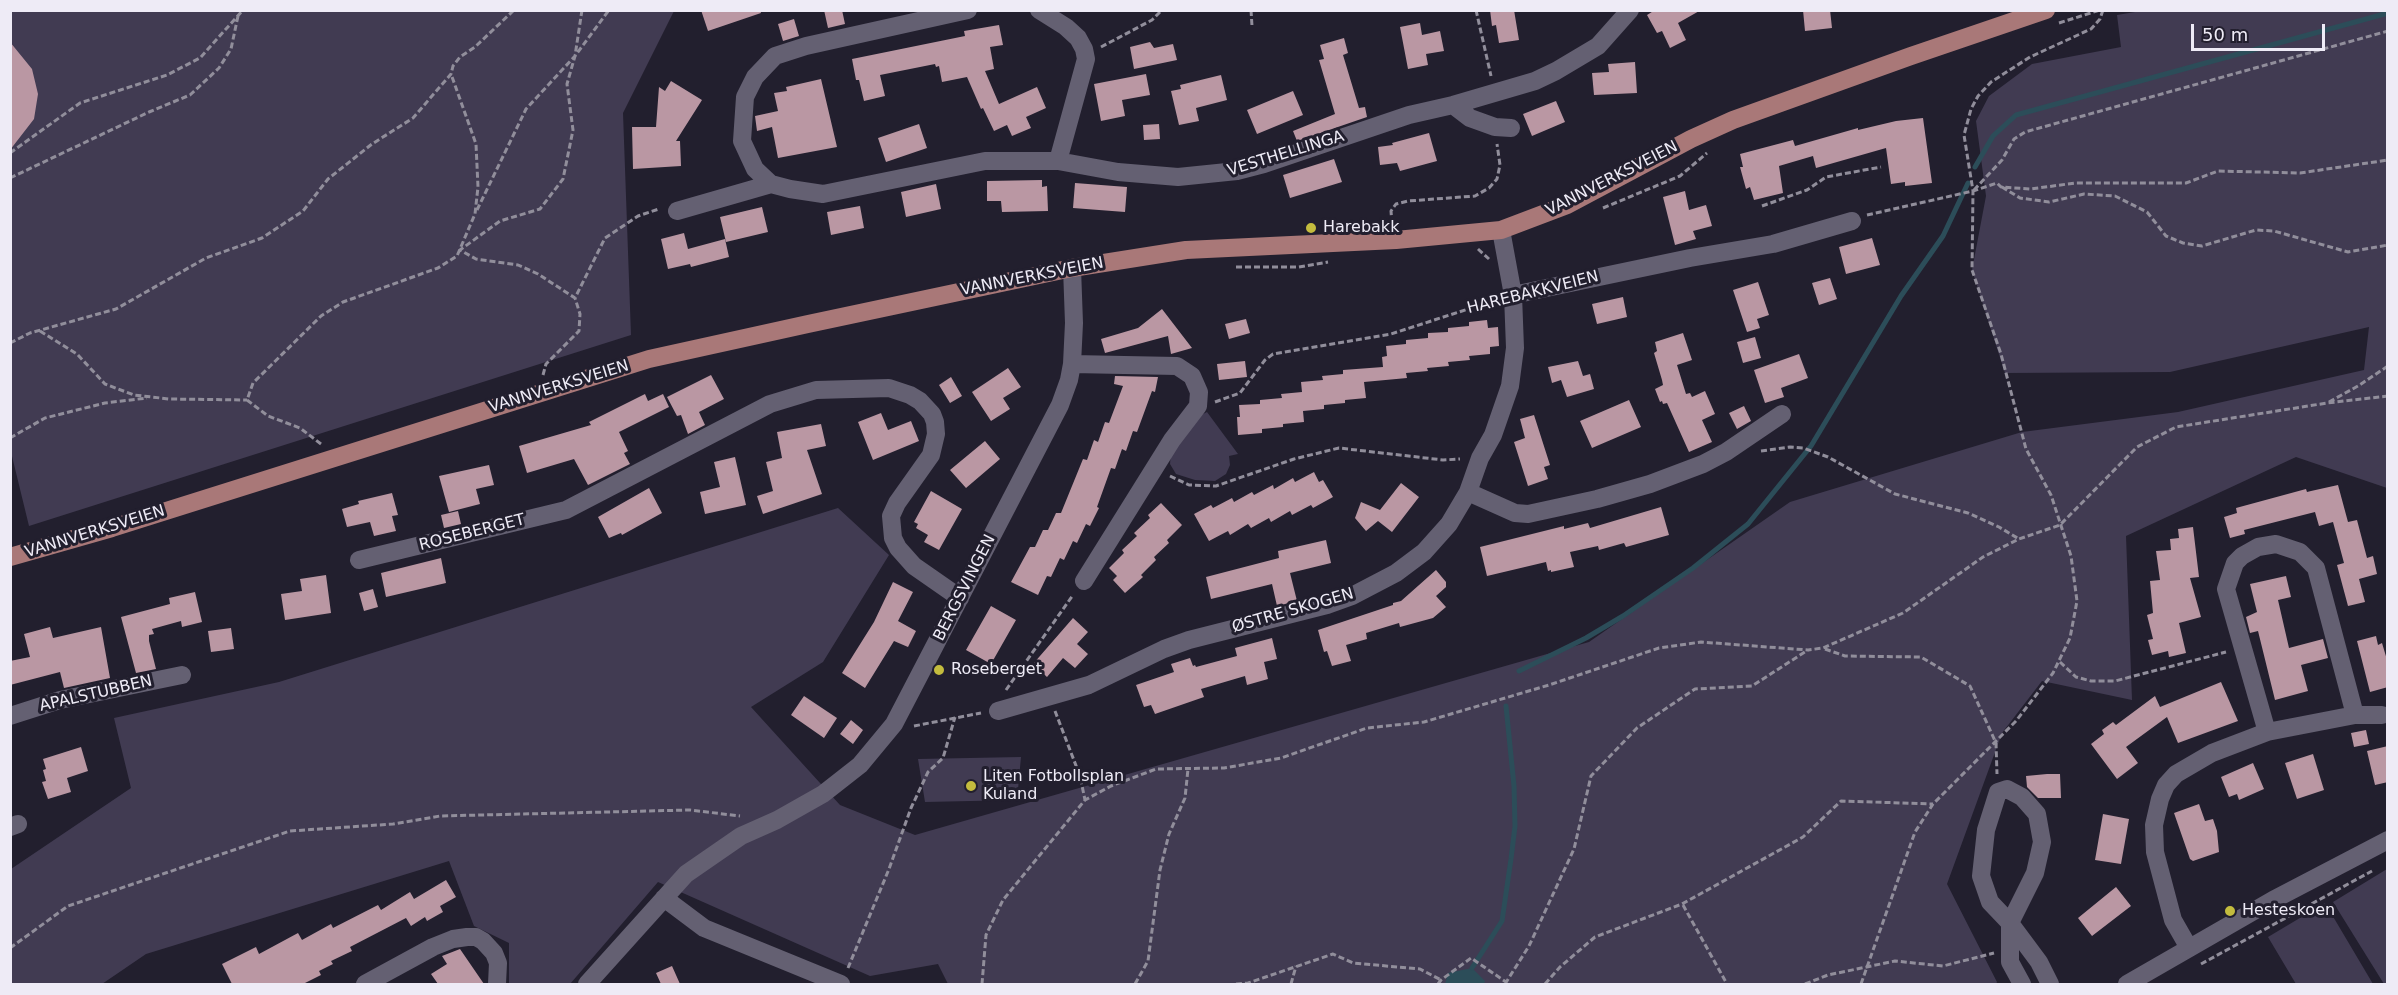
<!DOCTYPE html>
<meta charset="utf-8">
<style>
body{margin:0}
#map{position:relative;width:2398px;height:995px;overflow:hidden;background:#221f2e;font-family:"DejaVu Sans",sans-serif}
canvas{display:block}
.frame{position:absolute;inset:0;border:12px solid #eeebf6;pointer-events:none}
.scale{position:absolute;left:2191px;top:24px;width:134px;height:27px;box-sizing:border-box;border:3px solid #eeebf6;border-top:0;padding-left:8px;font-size:18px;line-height:21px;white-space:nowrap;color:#eeebf6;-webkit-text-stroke:4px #221f2e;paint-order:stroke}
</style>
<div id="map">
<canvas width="2398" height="995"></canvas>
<div class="frame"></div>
<div class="scale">50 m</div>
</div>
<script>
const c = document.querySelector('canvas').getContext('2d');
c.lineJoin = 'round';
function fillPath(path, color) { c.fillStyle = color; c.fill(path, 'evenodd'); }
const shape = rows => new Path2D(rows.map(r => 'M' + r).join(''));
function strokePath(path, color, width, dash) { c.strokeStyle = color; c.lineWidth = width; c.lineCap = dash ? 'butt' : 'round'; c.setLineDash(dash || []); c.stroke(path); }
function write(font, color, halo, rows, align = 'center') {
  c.font = font + ' "DejaVu Sans",sans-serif'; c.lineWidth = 6; c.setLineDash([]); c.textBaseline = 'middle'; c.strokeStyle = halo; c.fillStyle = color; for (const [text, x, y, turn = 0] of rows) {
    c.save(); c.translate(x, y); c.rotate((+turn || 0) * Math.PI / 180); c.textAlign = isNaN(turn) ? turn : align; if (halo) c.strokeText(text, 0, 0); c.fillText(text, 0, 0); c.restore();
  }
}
fillPath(shape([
 [2147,10,2387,11,2387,488,2296,457,2126,536,2132,700,2042,681,2002,733,1947,884,1997,982,1996,984,948,984,938,964,870,976,658,882,570,984,509,984,509,943,474,926,449,861,146,954,102,984,11,984,11,869,131,788,114,718,279,682,838,508,889,555,823,662,751,707,840,805,915,835,1589,642,1790,502,2022,432,2178,412,2364,370,2369,327,2170,372,2005,373,1972,270,1986,196,1976,121,1989,96,2032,64,2121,47,2117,15],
 [10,11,674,11,623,113,631,335,29,526,10,448],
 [1207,412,1238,454,1229,456,1230,465,1226,474,1215,481,1195,480,1176,474,1170,464,1171,452,1195,418],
 [1021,757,1017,800,925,802,918,759],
 [2387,869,2388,984,2384,984,2333,902],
 [2325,903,2373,984,2296,984,2268,937]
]), '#413b52');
fillPath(shape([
 [1472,968,1485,981,1484,984,1445,984,1448,973]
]), '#2c4d59');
strokePath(shape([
 [1975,167,1993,136,2016,115,2388,13],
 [1519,671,1586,638,1623,616,1693,568,1748,524,1811,446,1901,296,1943,236,1968,183],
 [1472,968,1502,921,1511,859,1515,826,1514,786,1506,706]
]), '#2c4d59', 5);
fillPath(shape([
 [701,10,760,10,761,13,708,31],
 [824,10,842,10,845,24,828,28],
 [1490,10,1514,10,1519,40,1499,43,1496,25,1492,26],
 [1655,10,1701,10,1678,23,1686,40,1670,48,1662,31,1657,33,1647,15],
 [1803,10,1830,10,1832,28,1805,31],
 [794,19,799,36,783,41,778,24],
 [1420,23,1422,35,1440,31,1444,51,1426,54,1428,65,1408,69,1400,27],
 [999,25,1003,45,990,47,994,69,985,71,999,104,1037,87,1046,108,1026,117,1031,128,1012,136,1007,125,994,131,983,108,981,109,967,77,942,82,939,66,936,67,935,64,880,75,885,96,864,101,859,80,856,80,852,59,965,36,964,31],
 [1344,38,1348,53,1343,55,1359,108,1365,107,1367,117,1297,141,1293,131,1335,114,1319,60,1324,59,1320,45],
 [10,42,32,69,38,94,34,119,10,150],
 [1150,42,1154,48,1173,44,1177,60,1134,69,1130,47],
 [1635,62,1637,93,1594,95,1592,73,1609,72,1608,64],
 [1146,74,1150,95,1122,100,1125,116,1101,121,1094,84],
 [1221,75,1227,100,1196,108,1199,121,1179,125,1171,91,1181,89,1180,85],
 [821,79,837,147,778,158,772,127,757,131,755,116,778,111,774,93,787,91,786,87],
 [671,81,702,100,676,141,680,141,681,166,633,169,632,127,656,127,659,87,665,91],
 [1293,91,1303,115,1257,134,1247,110],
 [1556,101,1565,122,1532,136,1523,114],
 [1923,118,1932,183,1905,186,1905,182,1891,184,1886,148,1816,168,1813,156,1779,166,1783,193,1754,200,1750,187,1746,189,1740,167,1743,167,1740,154,1793,140,1795,146,1858,128,1858,130,1896,121],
 [919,124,927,148,886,162,878,138],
 [1159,124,1160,139,1144,140,1143,125],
 [1429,133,1437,161,1400,171,1397,163,1380,165,1378,147,1393,145,1392,143],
 [1334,159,1342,182,1290,198,1283,175],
 [1042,180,1042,187,1047,186,1048,211,1002,212,1001,201,987,201,987,181],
 [1075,183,1127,187,1125,212,1073,208],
 [936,184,941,209,906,217,901,192],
 [1685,191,1689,210,1706,205,1712,226,1693,231,1696,239,1675,245,1663,197],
 [860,206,864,228,831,235,827,212],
 [762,207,768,232,726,242,720,217],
 [684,233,688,249,725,239,729,257,691,267,690,264,668,269,661,239],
 [1872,238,1880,265,1846,274,1839,247],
 [1830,278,1837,299,1819,305,1812,283],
 [1758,282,1769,315,1757,319,1760,328,1747,332,1733,290],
 [1623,297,1627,317,1597,324,1592,304],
 [1162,309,1192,348,1171,354,1168,336,1105,353,1101,339,1138,328],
 [1246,319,1250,333,1229,339,1225,324],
 [1487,320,1488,328,1498,327,1499,346,1490,347,1490,354,1469,356,1470,360,1448,362,1449,366,1427,368,1428,371,1406,373,1407,378,1364,382,1366,398,1345,400,1345,403,1324,405,1324,409,1303,411,1304,422,1283,424,1283,427,1262,429,1262,433,1238,435,1237,417,1240,417,1239,405,1260,404,1260,400,1282,398,1281,394,1302,392,1301,382,1323,380,1322,376,1343,374,1343,370,1383,367,1382,357,1387,356,1386,346,1406,344,1406,340,1428,338,1428,333,1448,332,1448,328,1469,326,1469,322],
 [1683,333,1692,360,1677,365,1686,394,1690,393,1692,397,1705,391,1715,414,1702,420,1712,442,1689,452,1667,403,1663,404,1662,401,1660,402,1655,389,1663,385,1662,380,1654,353,1657,351,1655,342],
 [1755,337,1761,358,1743,363,1737,342],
 [1799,354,1808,378,1781,388,1784,397,1765,403,1754,370],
 [1245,361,1247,377,1219,380,1217,364],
 [1578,361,1583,376,1590,374,1594,389,1567,397,1561,380,1552,383,1548,367],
 [1008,368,1021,387,1003,398,1010,409,991,421,972,392],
 [711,375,724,399,699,412,705,425,688,434,681,415,677,416,667,397],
 [1115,376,1158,377,1155,392,1152,391,1137,432,1133,431,1126,451,1122,449,1115,469,1111,468,1097,507,1099,508,1090,526,1086,524,1077,543,1073,541,1064,560,1060,558,1051,577,1047,576,1038,595,1011,582,1030,547,1035,547,1043,530,1048,530,1056,513,1061,513,1083,459,1087,460,1094,440,1098,442,1105,422,1109,423,1123,386,1114,384],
 [951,377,962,396,950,403,939,385],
 [645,394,648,401,663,394,669,407,619,432,628,451,624,453,630,464,588,485,574,459,527,473,519,446,591,425,589,422],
 [1629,400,1641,427,1592,448,1580,421],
 [1744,406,1751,421,1737,429,1729,413],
 [881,413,888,430,911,421,919,441,873,460,858,422],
 [1534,415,1550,465,1544,467,1548,479,1528,486,1514,442,1525,438,1520,419],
 [821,424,826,446,807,450,822,494,763,514,757,496,773,491,766,462,782,458,777,432],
 [985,441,1000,459,966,488,950,470],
 [735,457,746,505,705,514,700,492,720,487,714,462],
 [489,465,494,485,476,489,480,504,449,512,439,476],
 [1314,472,1319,482,1323,480,1333,497,1313,508,1311,505,1292,515,1290,511,1271,522,1269,518,1251,528,1248,524,1230,535,1228,531,1209,541,1194,514,1211,505,1213,508,1232,498,1234,502,1252,492,1254,495,1273,485,1274,489,1293,478,1295,482],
 [1401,483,1419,497,1392,532,1378,521,1366,531,1355,518,1361,502,1380,510],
 [2338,485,2348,522,2357,520,2367,558,2373,556,2377,574,2359,579,2365,602,2348,606,2337,565,2344,563,2333,522,2319,526,2315,512,2244,530,2245,534,2230,538,2224,517,2237,513,2236,508,2306,489,2307,492,2311,491],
 [649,488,662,513,622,535,621,533,609,538,598,517],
 [931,491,962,509,939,550,924,542,928,535,916,528,918,524,914,522],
 [392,493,398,515,392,516,396,531,374,536,370,522,347,527,342,509,359,504,358,501],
 [1161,503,1182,525,1167,540,1169,543,1154,557,1156,560,1141,575,1143,577,1125,593,1113,580,1117,576,1109,568,1124,553,1122,550,1137,536,1134,533,1150,518,1148,515],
 [1661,507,1669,535,1626,547,1624,543,1599,550,1598,546,1570,552,1574,567,1551,572,1551,570,1548,571,1546,562,1487,576,1480,547,1564,526,1564,529,1588,523,1590,528],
 [458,511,461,524,444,528,441,515],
 [2193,527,2199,577,2190,578,2201,617,2179,623,2186,653,2169,657,2168,651,2152,655,2148,640,2153,639,2147,615,2153,613,2150,581,2160,580,2156,551,2171,550,2170,539,2179,538,2178,529],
 [1326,540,1331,563,1290,573,1297,601,1277,606,1272,584,1211,599,1206,577,1279,558,1278,551],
 [441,558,446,583,386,597,381,573],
 [1436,570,1446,582,1446,587,1436,596,1446,607,1433,618,1400,627,1399,623,1366,633,1367,639,1346,645,1351,661,1332,666,1327,651,1324,652,1318,630,1393,605,1393,603,1401,601],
 [326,575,331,613,285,620,281,594,302,591,300,579],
 [2286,576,2291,597,2278,600,2289,648,2323,639,2328,658,2301,665,2308,691,2275,700,2258,631,2250,633,2246,617,2257,612,2250,584],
 [893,582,913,592,898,621,916,631,908,647,894,641,865,688,842,673,874,622],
 [373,589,378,607,364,611,359,593],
 [195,592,202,622,182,627,181,621,152,629,154,634,149,635,149,641,156,669,136,673,121,617,170,604,169,598],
 [991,606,1016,620,991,664,966,650],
 [1073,618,1088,632,1077,644,1088,654,1075,668,1063,658,1047,677,1033,664],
 [50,627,53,638,101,627,110,678,64,688,60,672,10,685,10,661,30,657,24,634],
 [231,628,234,649,211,652,208,631],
 [2376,636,2378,645,2382,643,2388,663,2388,687,2370,692,2357,641],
 [1272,638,1277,659,1264,662,1268,679,1247,685,1245,676,1201,689,1204,697,1155,714,1151,705,1144,707,1136,685,1174,672,1171,664,1190,658,1193,666,1195,665,1196,667,1237,656,1235,648],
 [2221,682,2238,721,2178,743,2167,717,2126,747,2138,763,2117,779,2091,744,2104,734,2102,730,2113,722,2116,725,2155,696,2160,707],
 [804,696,837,718,824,738,791,715],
 [851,720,863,730,853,744,840,734],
 [2366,730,2369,744,2354,747,2351,733],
 [2388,746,2388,782,2375,785,2367,751],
 [81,747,88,771,67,778,71,792,48,799,42,782,46,781,43,770,46,769,43,759],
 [2313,754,2324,790,2297,799,2285,763],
 [2253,763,2264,789,2239,800,2237,794,2229,797,2221,777],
 [2047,774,2060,774,2061,798,2038,798,2027,787,2026,776],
 [2199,804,2205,821,2213,819,2217,831,2219,852,2193,861,2190,859,2174,813],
 [2103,814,2129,819,2121,864,2095,860],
 [446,880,456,897,440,906,443,912,427,921,425,917,411,926,406,918,350,947,352,951,331,961,333,964,319,971,321,975,303,984,232,984,222,964,256,947,259,954,298,933,302,940,331,924,333,928,378,905,381,910,410,892,414,899],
 [2116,887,2131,906,2092,936,2078,918],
 [460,949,484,984,438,984,431,974,447,964,442,956],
 [672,966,680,984,661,984,656,973]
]), '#ba97a3');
strokePath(shape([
 [582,10,575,56,567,84,573,130,563,179,540,209,500,221,460,250,476,259,518,265,538,274,575,298,605,238,638,216,659,209],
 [1251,10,1252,26],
 [1476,10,1491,76],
 [2059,23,2100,10],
 [1101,47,1152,20,1162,10],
 [10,153,80,103,167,75,200,58,243,10],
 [10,178,149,112,190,95,219,68,231,49,238,16],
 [2002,187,2020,198,2049,202,2084,194,2115,196,2147,212,2166,236,2183,243,2202,246,2256,230,2274,231,2348,252,2388,245],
 [1974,190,2002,160,2014,139,2025,132,2388,31],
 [1762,206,1807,190,1826,177,1881,167],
 [1603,208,1680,176,1707,153],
 [477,210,526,109,575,56,609,10],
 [1867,215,1973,191,1997,183,2001,187,2031,189,2075,183,2186,183,2218,171,2300,173,2388,160],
 [1392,224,1391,211,1396,204,1408,201,1475,196,1489,188,1497,179,1500,165,1497,144],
 [1478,249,1489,259],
 [1236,267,1299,267,1328,262],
 [40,331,77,354,105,384,134,395,169,399,247,400],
 [10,343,30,333,116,309,206,258,262,238,303,211,328,179,372,144,413,118,451,74,453,66,460,57,475,47,514,10],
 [543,375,546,364,579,331,580,314,575,298],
 [1215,402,1240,393,1265,360,1273,354,1391,334,1496,300],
 [2329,402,2358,386,2388,366],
 [10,438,45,418,105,403,147,398],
 [321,444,300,428,268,416,247,400,253,383,321,316,343,302,438,268,457,256,475,214,478,187,476,144,451,74],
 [1761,451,1790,447,1803,448,1828,457,1895,494,1968,513,1999,527,2019,539],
 [1170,476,1189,485,1216,486,1294,459,1339,448,1443,460,1460,459],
 [1825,649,1845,656,1921,657,1970,686,1996,743,1997,774],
 [2060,662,2076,677,2091,681,2115,681,2226,652],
 [1006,690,1073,595],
 [1055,711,1080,776,1085,800],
 [914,726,981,713],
 [1683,905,1727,984],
 [10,948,68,906,290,831,393,824,440,816,690,810,740,816],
 [2201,964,2372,871],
 [848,968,889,869,911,808,928,772,943,758,955,717],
 [982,984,986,935,1003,900,1085,800,1111,786,1156,769,1224,768,1281,758,1367,728,1424,722,1549,685,1659,648,1701,642,1808,650,1823,648,1903,613,1983,557,2019,539,2060,525,2137,447,2176,427,2327,403,2388,396],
 [1135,984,1148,961,1160,870,1169,834,1185,798,1188,769],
 [1236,984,1248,983,1333,954,1353,963,1420,969,1441,980],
 [1291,984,1296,966],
 [1438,984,1441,980,1471,958,1506,982],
 [1505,984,1529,946,1574,849,1591,776,1637,728,1695,689,1752,686,1808,650],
 [1545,984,1560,967,1595,937,1682,904,1803,837,1841,801,1933,804],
 [1805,984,1828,975,1895,961,1943,966,1994,953],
 [1861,984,1915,832,1933,804,2016,721,2053,673,2070,638,2077,601,2071,556,2051,495,2026,449,2001,354,1972,270,1973,191,1964,135,1971,109,1978,96,1991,82,2030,57,2091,29,2100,19,2103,10]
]), '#918e9b', 3, [6, 3]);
strokePath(shape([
 [968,10,806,46,775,56,755,77,745,97,742,141,755,169,771,184,790,189,823,194,985,161,1058,161,1118,172,1178,177,1237,171,1264,164,1409,115,1453,105,1535,81,1556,71,1598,46,1630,10],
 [1039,10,1066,27,1078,38,1084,49,1086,59,1058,161],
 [1453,105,1470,118,1495,127,1511,128],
 [677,211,771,184],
 [1513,295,1690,258,1773,244,1852,221],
 [1072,364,1177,366,1192,376,1199,392,1198,406,1172,440,1084,581],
 [1468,492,1515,513,1528,514,1597,499,1650,484,1703,464,1726,452,1782,414],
 [359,560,566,510,770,404,816,390,889,388,910,395,920,401,932,414,935,422,936,434,931,455,897,503,891,516,893,538,898,548,914,566,960,598],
 [998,711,1089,685,1164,649,1189,640,1327,605,1352,596,1396,573,1424,552,1449,524,1468,492,1480,458,1493,435,1510,386,1515,348,1513,295,1501,230],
 [2355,715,2382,715],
 [10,716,60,700,182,675],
 [10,827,18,824],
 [664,898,704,928,841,984],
 [2189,948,2173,920,2155,852,2154,825,2160,799,2166,785,2176,774,2212,753,2267,732,2355,715,2316,568,2300,552,2276,544,2258,547,2242,556,2235,563,2226,589,2267,732],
 [365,984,433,947,453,939,467,937,476,937,483,941,494,953,498,963,497,984],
 [587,984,686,874,741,836,777,820,823,794,860,765,894,724,1060,405,1069,380,1072,364,1074,323,1072,268],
 [2022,984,2010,962,2010,923,2035,873,2042,842,2037,814,2022,797,2007,789,1998,792,1986,830,1981,876,1990,902,2010,923,2039,962,2050,984],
 [2127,984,2273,900,2388,840]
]), '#646072', 18);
strokePath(shape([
 [10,557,112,528,649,359,808,324,1072,268,1186,250,1396,240,1501,230,1567,205,1691,139,1733,120,1911,56,2046,10]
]), '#a97878', 18);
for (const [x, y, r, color] of [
 [1311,228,6,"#c4bc3e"],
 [939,670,6,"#c4bc3e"],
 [971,786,6,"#c4bc3e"],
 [2230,911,6,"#c4bc3e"]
]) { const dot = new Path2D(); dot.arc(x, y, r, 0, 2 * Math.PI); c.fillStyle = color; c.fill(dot); strokePath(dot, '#221f2e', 2); }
write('16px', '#eeebf6', '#221f2e', [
 ["VESTHELLINGA",1286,154,-17],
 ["VANNVERKSVEIEN",1612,179,-27],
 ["VANNVERKSVEIEN",1032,277,-11],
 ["HAREBAKKVEIEN",1533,293,-14],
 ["VANNVERKSVEIEN",559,387,-17],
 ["VANNVERKSVEIEN",95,532,-17],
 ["ROSEBERGET",472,533,-14],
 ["BERGSVINGEN",965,588,-63],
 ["ØSTRE SKOGEN",1293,611,-16],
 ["APALSTUBBEN",96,694,-13]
]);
write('16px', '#eeebf6', '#221f2e', [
 ["Harebakk",1323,228],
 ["Roseberget",951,670],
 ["Liten Fotbollsplan",983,777],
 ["Kuland",983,795],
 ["Hesteskoen",2242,911]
], 'left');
</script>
